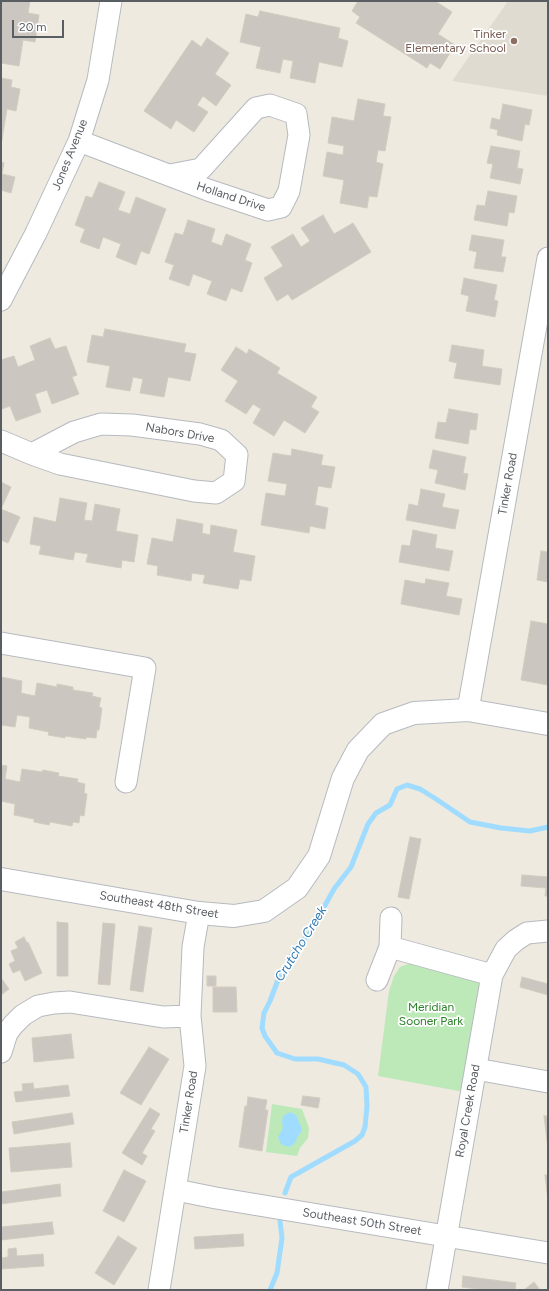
<!DOCTYPE html>
<style>
body{margin:0}
#map{position:relative;width:549px;height:1291px;overflow:hidden;background:#eeeae0;font-family:Figtree,sans-serif}
canvas{display:block}
.frame{position:absolute;inset:0;border:2px solid #595e63;pointer-events:none}
.scale{position:absolute;left:12px;top:20px;width:52px;height:18px;box-sizing:border-box;border:2px solid #595e63;border-top:0;padding-left:5px;font-size:12px;line-height:14px;white-space:nowrap;color:#595e63;-webkit-text-stroke:3px #fff;paint-order:stroke}
</style>
<div id="map">
<canvas width="549" height="1291"></canvas>
<div class="frame"></div>
<div class="scale">20 m</div>
</div>
<script>
const c = document.querySelector('canvas').getContext('2d');
c.lineJoin = 'round';
function fillPath(path, color) { c.fillStyle = color; c.fill(path, 'evenodd'); }
const shape = rows => new Path2D(rows.map(r => 'M' + r).join(''));
function strokePath(path, color, width, dash) { c.strokeStyle = color; c.lineWidth = width; c.lineCap = dash ? 'butt' : 'round'; c.setLineDash(dash || []); c.stroke(path); }
function write(font, color, halo, rows, align = 'center') {
  c.font = font + ' Figtree,sans-serif'; c.lineWidth = 3.5; c.setLineDash([]); c.textBaseline = 'middle'; c.strokeStyle = halo; c.fillStyle = color; for (const [text, x, y, turn = 0] of rows) {
    c.save(); c.translate(x, y); c.rotate((+turn || 0) * Math.PI / 180); c.textAlign = isNaN(turn) ? turn : align; if (halo) c.strokeText(text, 0, 0); c.fillText(text, 0, 0); c.restore();
  }
}
fillPath(shape([
 [508,1,548,1,548,96,452,81]
]), '#e0dbd1');
fillPath(shape([
 [418,963,467,974,481,983,464,1092,378,1076,389,991,394,976,400,967,408,964],
 [272,1104,302,1109,309,1128,308,1138,300,1148,297,1156,266,1152]
]), '#bde9b9');
fillPath(shape([
 [290,1112,296,1115,302,1129,300,1134,297,1137,296,1142,291,1146,288,1147,281,1144,278,1137,283,1128,282,1122,283,1116]
]), '#9fdcff');
strokePath(shape([
 [285,1193,291,1177,355,1141,362,1135,365,1127,367,1106,366,1087,358,1074,344,1065,318,1059,295,1059,277,1053,265,1036,262,1028,264,1013,270,1001,278,980,295,949,309,934,334,889,351,867,368,824,376,813,390,805,397,789,407,785,420,789,436,799,470,822,501,828,530,831,548,827],
 [270,1290,277,1273,282,1238,280,1221]
]), '#9fdcff', 5);
const building = shape([
 [1,1,30,1,28,13,39,15,35,42,23,40,19,66,1,63,1,1],
 [358,1,435,1,452,12,438,34,455,45,440,69,430,63,427,68,356,23,360,17,352,11,358,1],
 [260,11,340,28,338,38,348,41,342,67,319,62,315,83,290,78,293,61,283,59,280,73,256,68,261,47,240,42,246,14,258,17,260,11],
 [207,38,229,53,215,74,231,85,216,106,203,96,197,105,208,112,194,132,176,120,171,129,144,111,192,40,201,47,207,38],
 [1,78,12,80,11,87,20,89,16,111,7,109,1,145,1,78],
 [358,99,385,104,383,116,391,117,385,151,378,150,376,162,383,164,377,197,369,196,367,208,340,203,344,180,323,176,327,152,343,155,344,146,328,143,332,117,354,121,358,99],
 [503,104,532,110,529,125,525,124,522,141,497,135,498,130,490,128,492,118,500,120,503,104],
 [491,146,520,151,517,168,523,169,520,184,490,178,493,164,487,163,491,146],
 [1,162,4,163,2,174,15,177,11,193,1,190,1,162],
 [99,182,125,192,118,210,130,214,136,197,166,209,149,254,141,251,136,265,116,257,121,244,103,237,99,249,80,242,85,229,75,225,86,196,92,198,99,182],
 [488,191,517,196,514,213,509,212,507,226,474,220,477,205,485,206,488,191],
 [323,215,334,234,353,223,371,252,292,300,288,294,277,301,264,278,283,266,271,247,293,234,301,247,310,241,301,228,323,215],
 [188,220,215,229,211,242,222,246,226,234,251,244,245,260,252,263,242,292,231,288,226,301,207,294,212,281,193,274,189,286,169,279,174,265,165,262,175,233,183,235,188,220],
 [472,235,504,240,501,257,506,257,503,272,474,268,477,252,469,250,472,235],
 [464,278,497,285,494,300,498,301,495,317,466,311,469,296,461,294,464,278],
 [105,329,186,344,184,352,196,354,190,381,168,377,164,397,140,393,143,379,133,377,130,391,106,387,110,366,87,362,92,335,103,337,105,329],
 [50,338,55,349,66,346,77,375,72,377,79,394,52,404,47,390,35,394,41,412,16,421,10,406,2,409,1,407,1,360,14,356,18,367,35,360,30,346,50,338],
 [452,345,484,350,482,366,502,369,500,385,454,378,457,363,449,361,452,345],
 [236,347,247,354,249,349,280,368,277,373,317,397,311,407,319,412,305,433,284,420,274,436,253,423,261,409,253,404,246,414,225,401,238,381,221,370,236,347],
 [449,409,478,414,476,430,470,429,468,444,435,438,438,422,446,423,449,409],
 [292,449,323,455,321,465,335,467,331,488,318,486,315,505,328,508,325,529,310,526,309,533,261,525,266,493,285,496,287,484,268,481,273,453,291,456,292,449],
 [433,450,466,457,463,473,468,474,465,490,435,483,438,470,429,468,433,450],
 [1,482,11,487,1,509,20,517,8,543,1,540,1,482],
 [421,489,445,494,442,507,459,510,455,529,406,520,409,504,418,506,421,489],
 [60,498,87,503,84,520,92,521,95,504,120,509,116,531,138,535,134,562,122,560,121,568,86,562,88,554,75,552,73,560,39,554,41,546,30,544,34,517,56,522,60,498],
 [177,519,203,524,202,533,210,535,211,525,237,530,233,552,255,556,251,581,240,579,238,589,203,583,205,575,192,573,191,581,157,575,158,566,147,564,152,538,173,542,177,519],
 [413,530,437,535,435,548,453,551,449,571,399,562,402,545,410,546,413,530],
 [541,551,548,552,548,582,537,580,541,551],
 [426,579,449,583,446,596,462,599,459,615,401,604,405,580,425,584,426,579],
 [531,621,548,624,548,685,521,680,531,621],
 [1,677,22,681,21,693,35,696,37,683,57,687,57,684,73,687,73,690,93,693,92,696,101,698,99,707,102,708,99,730,97,730,96,738,86,737,86,739,65,736,65,738,48,735,49,732,29,728,30,717,17,715,15,727,1,725,1,677],
 [1,765,7,766,5,779,20,782,22,769,42,772,43,770,59,773,58,776,78,779,77,782,85,784,84,793,87,794,84,816,80,815,79,823,73,822,72,826,50,822,49,825,34,822,34,819,14,815,15,804,1,801,1,802,1,765],
 [410,837,421,839,409,899,398,897,410,837],
 [522,875,548,877,548,896,545,896,546,888,521,886,522,875],
 [57,922,68,923,68,976,57,976,57,922],
 [103,923,115,924,110,985,98,984,103,923],
 [139,926,152,928,143,992,130,990,139,926],
 [24,937,27,943,28,942,42,973,25,981,20,970,13,973,9,964,15,961,11,951,18,948,15,942,24,937],
 [207,976,216,976,216,986,207,986,207,976],
 [522,977,548,984,548,995,520,987,522,977],
 [1,978,9,989,1,995,1,978],
 [213,987,236,987,237,1012,213,1012,213,987],
 [71,1034,74,1058,34,1062,32,1038,71,1034],
 [149,1047,169,1059,141,1105,120,1093,149,1047],
 [33,1083,34,1089,68,1085,70,1096,16,1102,14,1092,23,1091,22,1084,33,1083],
 [303,1096,320,1098,318,1108,301,1105,303,1096],
 [248,1097,267,1100,265,1110,268,1110,262,1151,239,1147,245,1106,247,1106,248,1097],
 [150,1108,160,1114,151,1129,155,1131,142,1153,147,1156,142,1165,122,1153,150,1108],
 [72,1113,74,1124,14,1134,12,1122,72,1113],
 [544,1116,548,1116,548,1149,544,1116],
 [70,1143,72,1167,11,1172,9,1148,70,1143],
 [124,1170,146,1181,124,1222,103,1211,124,1170],
 [545,1175,548,1175,548,1201,545,1175],
 [60,1184,61,1196,1,1204,1,1192,60,1184],
 [52,1222,54,1234,1,1240,1,1227,52,1222],
 [243,1234,244,1246,195,1249,194,1237,243,1234],
 [118,1236,137,1248,114,1285,95,1273,118,1236],
 [16,1248,17,1256,43,1254,44,1266,1,1269,1,1258,8,1257,8,1249,16,1248],
 [463,1276,516,1283,515,1290,486,1290,462,1287,463,1276],
 [534,1282,540,1290,524,1290,534,1282]
]);
fillPath(building, '#cbc6bf');
strokePath(building, '#d3cbbe', 1);
const minor = shape([
 [79,141,208,190,268,210,281,207,289,191,299,135,296,114,270,105,256,108,201,169,170,175],
 [1,300,36,233,79,141,98,80,111,1],
 [1,441,32,454,60,464,194,491,216,493,234,481,237,455,221,440,200,434,132,425,101,424,74,432,32,454],
 [1,643,145,668,126,782],
 [468,710,548,258],
 [390,947,492,975],
 [377,980,390,947,391,918],
 [1,1052,7,1033,13,1025,23,1015,38,1006,54,1003,70,1002,163,1017,190,1016],
 [476,1069,548,1082],
 [176,1190,216,1198,548,1253],
 [159,1290,195,1066,190,1016,193,947,199,913],
 [437,1290,492,975,506,949,516,940,527,933,548,931]
]);
const tertiary = shape([
 [1,879,199,913,234,916,264,911,297,888,319,856,343,778,358,750,383,724,414,713,468,710,548,724]
]);
strokePath(minor, '#b6babf', 23);
strokePath(tertiary, '#b6babf', 24);
strokePath(minor, '#fff', 21);
strokePath(tertiary, '#fff', 22);
for (const [x, y, r, color] of [
 [514,41,4,"#8d6e63"]
]) { const dot = new Path2D(); dot.arc(x, y, r, 0, 2 * Math.PI); c.fillStyle = color; c.fill(dot); strokePath(dot, '#fff', 1.5); }
write('12px', '#785e54', '#fff', [
 ["Tinker",506,34],
 ["Elementary School",506,48]
], 'right');
write('12px', '#595e63', '#fff', [
 ["Jones Avenue",70,155,-68],
 ["Holland Drive",231,197,18],
 ["Nabors Drive",180,433,10],
 ["Tinker Road",508,484,-80],
 ["Southeast 48th Street",159,905,9],
 ["Tinker Road",189,1102,-81],
 ["Royal Creek Road",468,1111,-80],
 ["Southeast 50th Street",362,1222,9]
]);
write('12px', '#2d822a', '#fff', [
 ["Meridian",431,1007],
 ["Sooner Park",431,1021]
]);
write('italic 13px', '#307ab2', '#fff', [
 ["Crutcho Creek",301,944,-58]
]);
</script>
